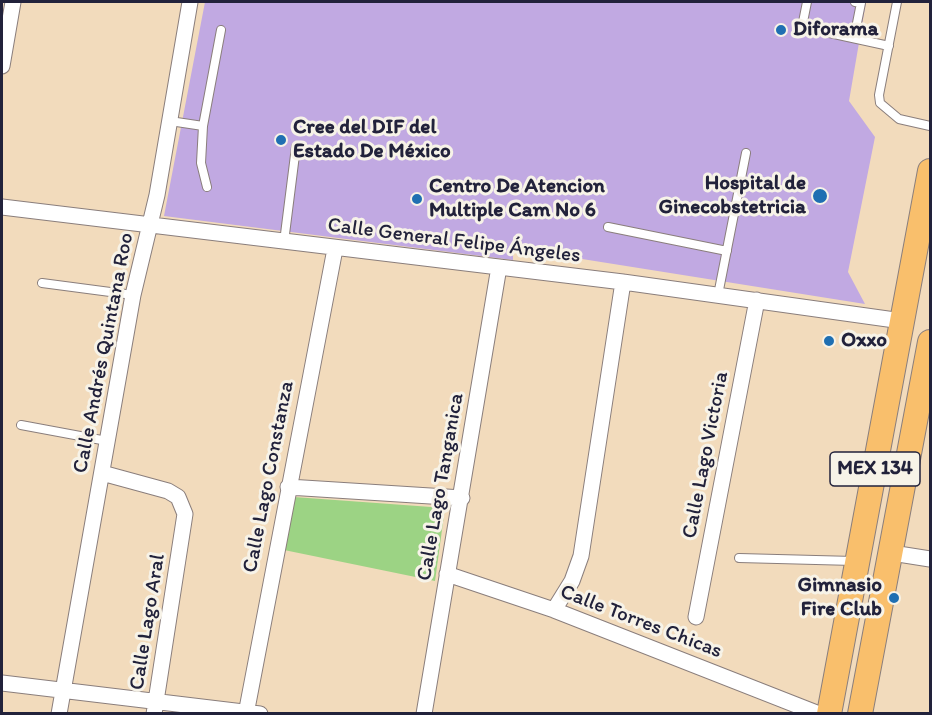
<!DOCTYPE html>
<meta charset="utf-8">
<style>
body{margin:0}
#map{position:relative;width:932px;height:715px;overflow:hidden;background:#f2dbbc;font-family:Itim,sans-serif}
canvas{display:block}
.frame{position:absolute;inset:0;border:3px solid #22223b;pointer-events:none}
</style>
<div id="map">
<canvas width="932" height="715"></canvas>
<div class="frame"></div>
</div>
<script>
const c = document.querySelector('canvas').getContext('2d');
c.lineJoin = 'round';
function fillPath(path, color) { c.fillStyle = color; c.fill(path, 'evenodd'); }
const shape = rows => new Path2D(rows.map(r => 'M' + r).join(''));
function strokePath(path, color, width, dash) { c.strokeStyle = color; c.lineWidth = width; c.lineCap = dash ? 'butt' : 'round'; c.setLineDash(dash || []); c.stroke(path); }
function write(font, color, halo, rows, align = 'center') {
  c.font = font + ' Itim,sans-serif'; c.lineWidth = 6; c.setLineDash([]); c.textBaseline = 'middle'; c.strokeStyle = halo; c.fillStyle = color; for (const [text, x, y, turn = 0] of rows) {
    c.save(); c.translate(x, y); c.rotate((+turn || 0) * Math.PI / 180); c.textAlign = isNaN(turn) ? turn : align; if (halo) c.strokeText(text, 0, 0); c.fillText(text, 0, 0); c.restore();
  }
}
fillPath(shape([
 [294,497,445,508,435,581,284,550]
]), '#9cd384');
fillPath(shape([
 [205,2,866,2,849,101,875,137,848,272,865,304,513,248,513,260,164,216]
]), '#c1a9e2');
const lane = shape([
 [807,2,802,27,889,46],
 [897,2,879,95,880,103,899,119,930,126],
 [854,38,861,3,855,2],
 [170,121,203,126,221,30],
 [203,126,201,163,207,187],
 [608,227,727,251],
 [284,242,296,147],
 [42,283,133,295],
 [718,295,746,153],
 [21,425,107,441],
 [739,558,854,561]
]);
const street = shape([
 [2,66,13,2],
 [2,207,623,282,902,321],
 [102,473,168,491,178,497,185,514,154,714],
 [288,487,462,498],
 [892,553,930,559],
 [447,574,554,610,819,714],
 [554,610,572,581,581,556,623,282],
 [696,617,757,300],
 [2,683,260,714],
 [59,714,133,295,157,195,190,2],
 [246,714,335,249],
 [424,714,499,267]
]);
const primary = shape([
 [829,714,930,171],
 [860,714,930,342]
]);
strokePath(lane, '#8a7e7c', 10);
strokePath(street, '#8a7e7c', 17);
strokePath(primary, '#8a7e7c', 26);
strokePath(lane, '#fff', 8);
strokePath(street, '#fff', 15);
strokePath(primary, '#f9bf6c', 24);
for (const [x, y, r, color] of [
 [781,30,6,"#1f6fb2"],
 [281,140,6,"#1f6fb2"],
 [820,196,8,"#1f6fb2"],
 [417,199,6,"#1f6fb2"],
 [829,341,6,"#1f6fb2"],
 [894,598,6,"#1f6fb2"]
]) { const dot = new Path2D(); dot.arc(x, y, r, 0, 2 * Math.PI); c.fillStyle = color; c.fill(dot); strokePath(dot, '#f7f3e8', 2); }
for (const [x, y, w] of [
 [875,469,90]
]) { const box = new Path2D(); box.roundRect(x - w / 2, y - 17, w, 34, 4.5); c.fillStyle = '#f7f3e8'; c.fill(box); strokePath(box, '#22223b', 1.5); }
write('bold 20px', '#22223b', null, [
 ["MEX 134",875,469]
]);
write('bold 21px', '#22223b', '#f7f3e8', [
 ["Diforama",793,30],
 ["Cree del DIF del",293,128],
 ["Estado De México",293,152],
 ["Hospital de",806,184,"right"],
 ["Ginecobstetricia",806,208,"right"],
 ["Centro De Atencion",429,187],
 ["Multiple Cam No 6",429,211],
 ["Oxxo",841,341],
 ["Gimnasio",882,586,"right"],
 ["Fire Club",882,610,"right"]
], 'left');
write('21px', '#22223b', '#f7f3e8', [
 ["Calle General Felipe Ángeles",454,241,7],
 ["Calle Andrés Quintana Roo",104,353,-79],
 ["Calle Lago Victoria",706,455,-79],
 ["Calle Lago Constanza",269,477,-79],
 ["Calle Lago Tanganica",441,487,-80],
 ["Calle Lago Aral",148,622,-81],
 ["Calle Torres Chicas",641,622,21]
]);
</script>
